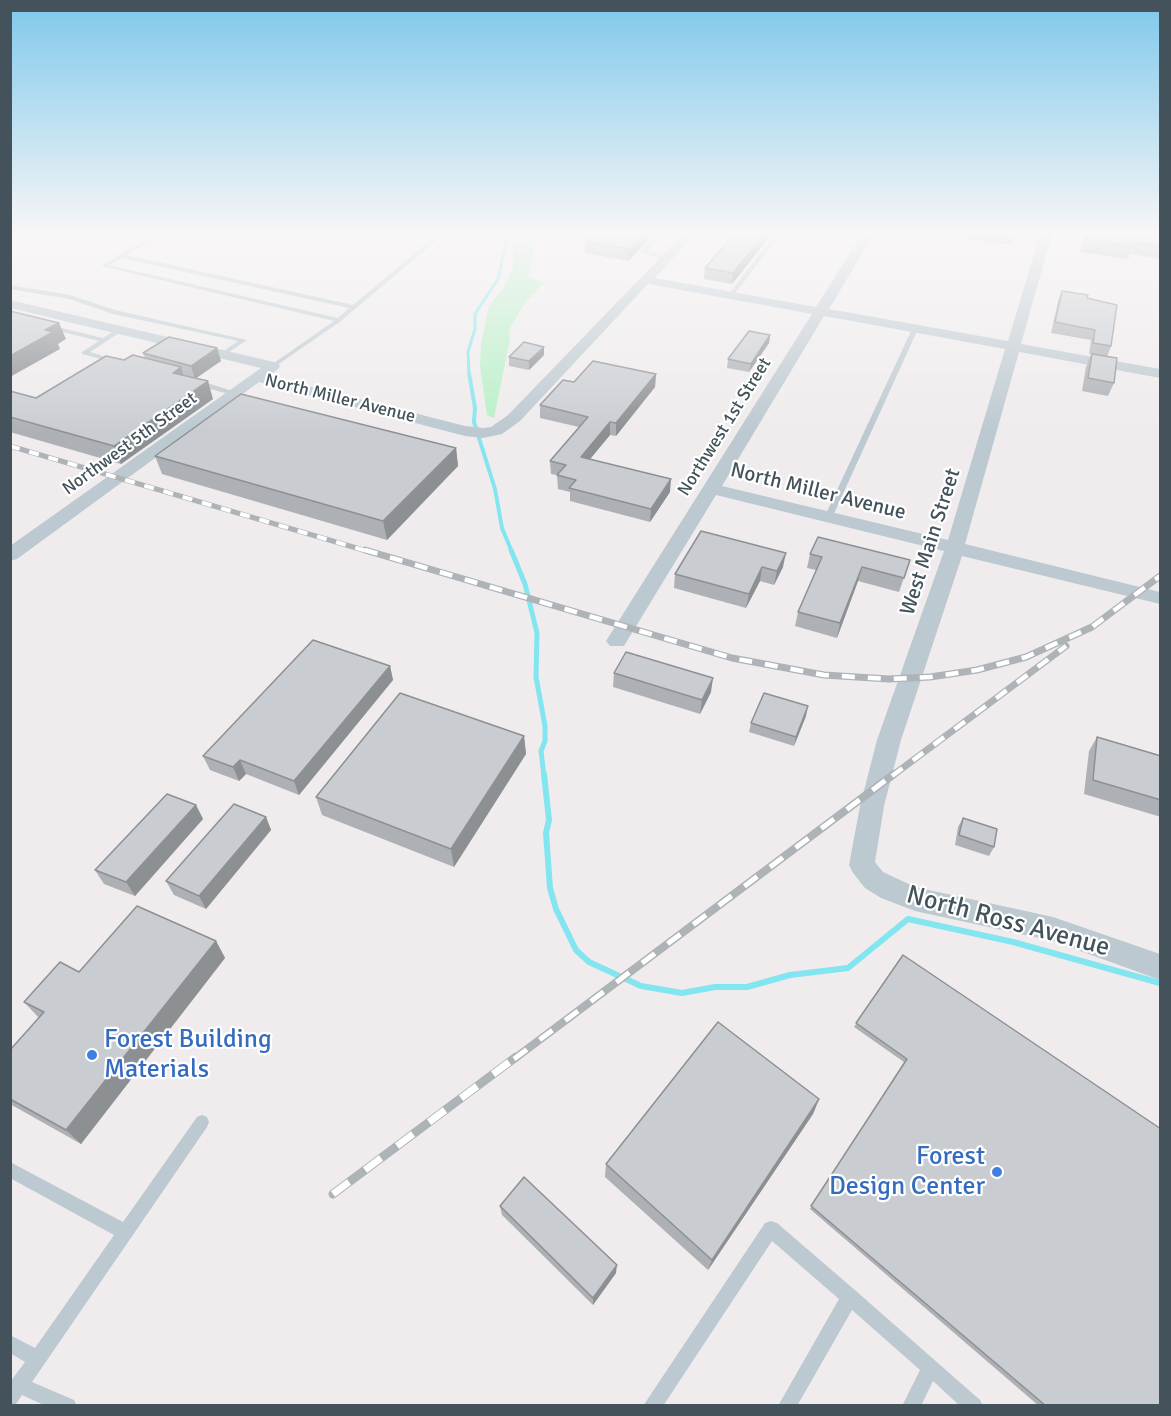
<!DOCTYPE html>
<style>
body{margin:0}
#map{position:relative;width:1171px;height:1416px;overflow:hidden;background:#f0eced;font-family:Signika,sans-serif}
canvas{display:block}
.frame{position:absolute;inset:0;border:12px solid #44535b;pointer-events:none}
</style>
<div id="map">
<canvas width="1171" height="1416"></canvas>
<div class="frame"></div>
</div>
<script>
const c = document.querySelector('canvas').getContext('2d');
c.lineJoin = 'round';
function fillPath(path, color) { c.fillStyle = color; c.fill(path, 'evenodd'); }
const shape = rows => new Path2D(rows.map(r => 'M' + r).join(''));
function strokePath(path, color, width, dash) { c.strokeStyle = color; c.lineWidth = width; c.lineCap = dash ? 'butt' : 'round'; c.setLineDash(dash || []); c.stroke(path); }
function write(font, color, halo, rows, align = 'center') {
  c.font = font + ' Signika,sans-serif'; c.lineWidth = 4.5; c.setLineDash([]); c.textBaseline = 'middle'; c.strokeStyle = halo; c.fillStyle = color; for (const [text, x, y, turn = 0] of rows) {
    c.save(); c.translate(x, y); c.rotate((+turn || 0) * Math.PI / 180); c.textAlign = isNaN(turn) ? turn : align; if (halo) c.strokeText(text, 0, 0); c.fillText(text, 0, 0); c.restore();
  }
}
fillPath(shape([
 [513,234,537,234,528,278,545,282,527,300,509,330,510,339,494,418,487,415,480,366,481,344,489,306,504,287,513,268]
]), '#b8f0c7');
strokePath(shape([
 [469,375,468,352,475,329,475,314,498,279,508,234]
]), '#83e5ef', 3);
strokePath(shape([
 [469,373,475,408,474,422,495,489,502,528,512,552]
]), '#83e5ef', 4);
strokePath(shape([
 [511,550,525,584,537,633,536,677,545,726,545,741,541,751,544,776]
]), '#83e5ef', 5);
strokePath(shape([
 [544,774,549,820,546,833,550,888,556,909,576,950,589,962,641,986,682,993,715,987,747,987,790,975,848,968,908,919,1013,942,1160,983]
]), '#83e5ef', 6);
fillPath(shape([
 [156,234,162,234,126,255,353,305,438,234,444,234,341,321,273,368,270,366,271,365,334,321,101,266,156,234],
 [122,258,349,308,338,318,109,265,122,258],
 [658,234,669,234,688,238,685,240,662,236,647,251,668,258,668,260,641,253,641,251,658,234],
 [775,234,781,234,733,296,729,296,729,294,775,234],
 [1024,234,1030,234,1032,238,1047,241,1044,243,1028,240,1024,234],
 [10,285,70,295,115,310,247,340,223,356,220,354,221,353,238,341,113,314,69,299,10,289,10,285],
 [49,325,103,338,118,329,122,329,122,331,90,352,119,361,116,363,82,354,82,352,99,341,47,328,47,326,49,325],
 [915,327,918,329,832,518,828,521,825,520,824,518,912,329,915,327],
 [192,380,198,380,239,393,232,395,192,384,192,380],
 [202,1115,207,1117,209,1122,207,1127,32,1382,74,1400,77,1406,46,1406,22,1395,16,1404,10,1406,10,1382,25,1362,10,1353,10,1335,35,1348,114,1235,10,1178,10,1162,123,1222,197,1117,202,1115],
 [771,1221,777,1223,856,1291,980,1400,983,1406,960,1406,933,1381,921,1406,902,1406,920,1370,852,1310,797,1406,778,1406,839,1299,772,1241,663,1406,643,1406,765,1223,771,1221]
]), '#bcc9d0');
fillPath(shape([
 [683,234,695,234,655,278,816,307,862,234,874,234,829,309,1008,341,1040,234,1052,234,1021,344,1160,369,1160,378,1019,352,965,544,1160,592,1160,604,962,556,901,740,884,806,875,862,883,872,915,887,1053,917,1160,954,1160,980,1053,941,915,911,881,898,865,888,853,873,849,865,860,806,877,740,944,551,716,495,624,646,610,646,606,641,812,314,648,284,520,421,502,434,483,438,465,436,259,382,17,559,10,561,10,546,261,368,10,308,10,300,278,363,280,366,278,369,269,376,465,426,483,428,491,427,508,415,683,234],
 [824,316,1005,349,948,540,722,486,824,316]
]), '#bcc9d0');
fillPath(shape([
 [10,234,21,234,19,238,10,239,10,234]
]), '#bccbd5');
const railFar3 = shape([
 [10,446,370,552]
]);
const railFar2 = shape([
 [365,550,732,658,824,675,889,679,930,677,977,670,1026,657,1092,627,1160,576],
 [892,776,1066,646]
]);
const railFar1 = shape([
 [514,1059,894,774]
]);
const rail = shape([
 [333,1194,516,1057]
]);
strokePath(railFar3, '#aeb3b8', 5);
strokePath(railFar2, '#aeb3b8', 7);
strokePath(railFar1, '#aeb3b8', 8);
strokePath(rail, '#aeb3b8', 9);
strokePath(railFar3, '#fff', 4, [10]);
strokePath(railFar2, '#fff', 4.5, [13]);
strokePath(railFar1, '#fff', 5, [16]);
strokePath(rail, '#fff', 7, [20]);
fillPath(shape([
 [593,234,655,234,628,261,585,253,585,241],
 [772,234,732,284,704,279,705,268],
 [963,234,1016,234,1012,245,961,238],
 [1084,234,1161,234,1161,259,1130,254,1128,259,1080,252],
 [1062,291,1087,298,1111,346,1107,357,1114,383,1108,396,1082,391,1086,367,1091,354,1089,354,1091,340,1051,333,1058,301],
 [770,335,769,343,749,372,727,368,728,359],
 [217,348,221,361,195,378,213,399,121,464,10,432,10,391,36,398,124,360,145,358,143,353],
 [544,355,529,370,509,366,509,357],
 [656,374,655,387,616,436,610,435,590,459,670,492,650,522,570,501,570,492,558,489,557,475,551,474,550,461,579,427,540,418,540,405,574,382],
 [456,448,458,466,387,540,162,474,155,456],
 [701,531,783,567,774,585,760,581,746,608,674,588,675,574],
 [810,554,910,560,899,592,858,581,837,638,795,626,798,612,816,570,807,568],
 [390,666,393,680,299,795,246,774,239,781,210,770,203,756],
 [614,673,711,692,700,714,613,687],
 [806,716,794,746,749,732,751,723],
 [524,736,526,754,454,867,322,815,316,797],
 [1097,737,1161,756,1161,817,1084,794,1089,751],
 [196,805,203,819,135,896,104,884,95,870],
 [266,817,271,830,206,909,174,895,166,881],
 [963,818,994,847,989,856,955,845,958,827],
 [216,941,225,958,81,1144,10,1104,10,1050,39,1018,24,1002,79,972],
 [903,955,1161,1406,1039,1406,810,1209,904,1062,854,1027],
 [819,1099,813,1114,708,1270,605,1177,606,1164],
 [500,1206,616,1273,593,1305,502,1215]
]), '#adb0b5');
fillPath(shape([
 [644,234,655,234,628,261,629,249],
 [765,234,772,234,732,284,733,273],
 [59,323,66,339,58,344,60,349,10,377,10,356,45,330],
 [770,335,769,343,749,372,751,364],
 [544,347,544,355,529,370,529,361],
 [217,348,221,361,195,379,191,366],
 [181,367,186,384,173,373],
 [656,374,655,387,616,436,616,423],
 [208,381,213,399,121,464,114,446],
 [610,422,610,435,581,470,581,457],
 [456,448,458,466,387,540,383,521],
 [671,479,670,492,650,522,651,509],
 [786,553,783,567,774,585,777,571],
 [762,567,760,581,746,608,749,594],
 [862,567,858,581,837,638,840,623],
 [390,666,393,680,299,795,294,781],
 [713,678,711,692,700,714,702,700],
 [808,706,806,716,794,746,796,737],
 [524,736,526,754,454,867,451,849],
 [240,760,246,774,239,781,233,767],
 [196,805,203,819,135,896,126,882],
 [266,817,271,830,206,909,199,896],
 [216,941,225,958,81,1144,66,1130],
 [819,1099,813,1114,708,1270,712,1260],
 [617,1265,616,1273,593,1305,593,1298]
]), '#8d9093');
const building = shape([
 [593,234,644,234,629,249,585,241,593,234],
 [734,234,765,234,733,273,705,268,734,234],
 [1086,234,1161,234,1161,246,1134,242,1134,247,1085,239,1086,234],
 [1062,291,1088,295,1087,298,1117,305,1111,346,1093,343,1095,330,1055,322,1062,291],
 [10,311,59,323,45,330,53,332,10,356,10,311],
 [749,331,770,335,751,364,728,359,749,331],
 [169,337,217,348,191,366,143,353,169,337],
 [524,342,544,347,529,361,509,357,524,342],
 [1092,354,1117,358,1114,383,1088,378,1092,354],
 [133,355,181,367,173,373,208,381,114,446,10,417,10,391,36,398,106,356,124,360,133,355],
 [593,361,656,374,616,423,610,422,581,457,671,479,651,509,569,488,576,480,557,475,566,465,550,461,588,417,540,405,563,380,574,382,593,361],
 [241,394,456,448,383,521,155,456,241,394],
 [701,531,786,553,777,571,762,567,749,594,675,574,701,531],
 [818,537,910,560,904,578,862,567,840,623,798,612,822,557,810,554,818,537],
 [313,640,390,666,294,781,240,760,233,767,203,756,313,640],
 [626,652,713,678,702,700,614,673,626,652],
 [400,693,524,736,451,849,316,797,400,693],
 [764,693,808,706,796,737,751,723,764,693],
 [1097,737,1161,756,1161,800,1093,780,1097,737],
 [167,794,196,805,126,882,95,870,167,794],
 [234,804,266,817,199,896,166,881,234,804],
 [963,818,997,829,994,847,959,835,963,818],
 [137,906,216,941,66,1130,10,1099,10,1050,44,1012,24,1002,60,962,79,972,137,906],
 [903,955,1161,1129,1161,1406,1046,1406,811,1206,907,1059,856,1023,903,955],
 [718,1022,819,1099,712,1260,606,1164,718,1022],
 [524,1177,617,1265,593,1298,500,1206,524,1177]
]);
fillPath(building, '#c9cdd2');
strokePath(building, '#8d9093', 1.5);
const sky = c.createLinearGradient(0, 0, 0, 432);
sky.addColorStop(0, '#7fc8eb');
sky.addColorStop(0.54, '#f8f6f7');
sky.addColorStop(1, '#f8f6f700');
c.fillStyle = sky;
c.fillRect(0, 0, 1171, 432);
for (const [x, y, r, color] of [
 [92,1055,6,"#3f7fe0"],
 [997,1172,6,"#3f7fe0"]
]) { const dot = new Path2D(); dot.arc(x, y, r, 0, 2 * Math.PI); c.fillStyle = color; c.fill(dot); strokePath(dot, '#fff', 2); }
write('18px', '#44535b', '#fff', [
 ["North Miller Avenue",340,399,14],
 ["Northwest 1st Street",725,427,-58],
 ["Northwest 5th Street",130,444,-36]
]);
write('21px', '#44535b', '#fff', [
 ["North Miller Avenue",818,492,14],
 ["West Main Street",931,542,-72]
]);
write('26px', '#44535b', '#fff', [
 ["North Ross Avenue",1008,922,15]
]);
write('26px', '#366cbe', '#fff', [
 ["Forest Building",104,1040],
 ["Materials",104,1070],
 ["Forest",985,1157,"right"],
 ["Design Center",985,1187,"right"]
], 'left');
</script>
